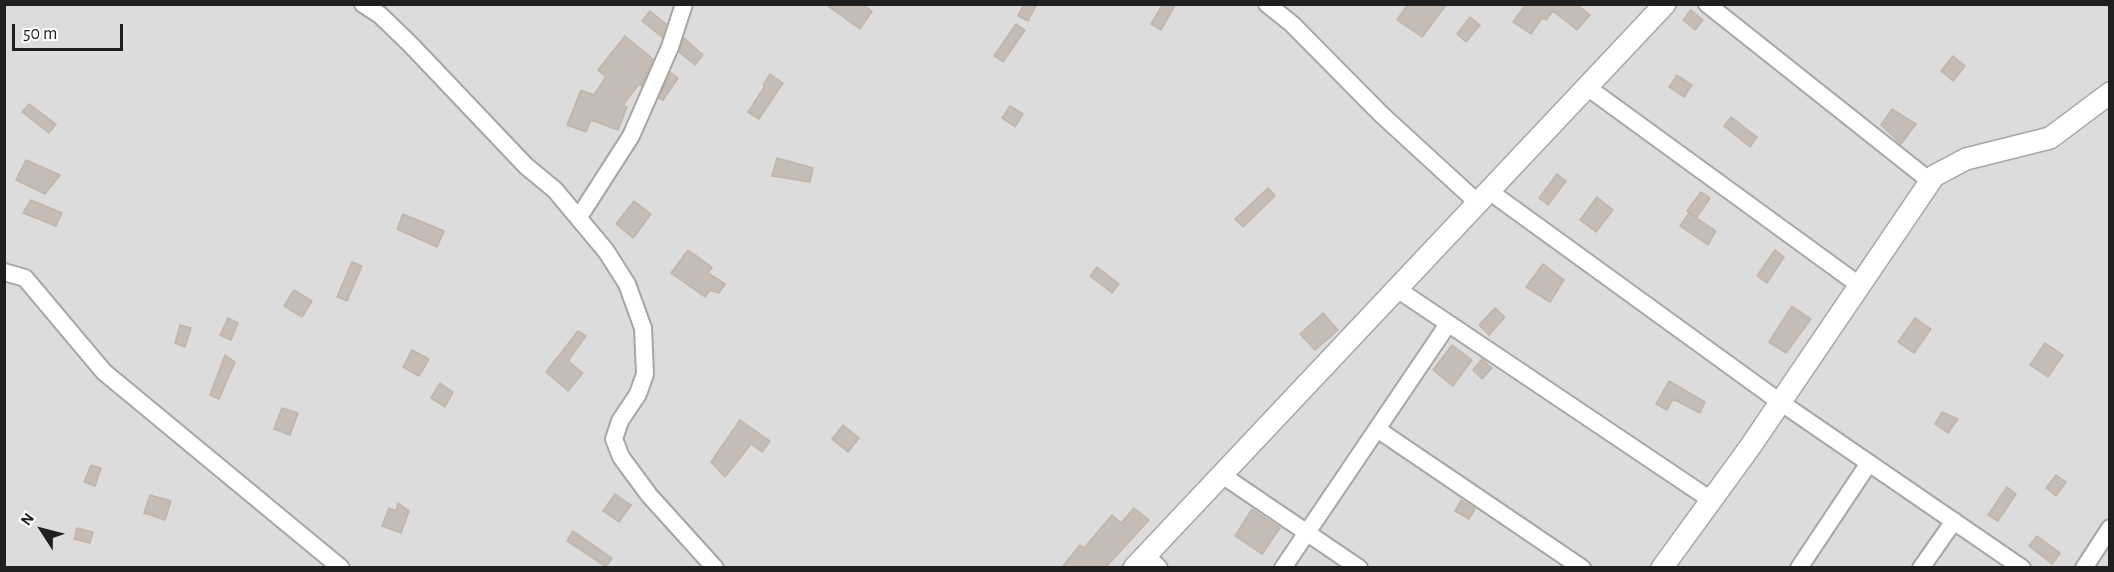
<!DOCTYPE html>
<style>
body{margin:0}
#map{position:relative;width:2114px;height:572px;overflow:hidden;background:#f0ede6;font-family:"Alegreya Sans",sans-serif}
canvas{display:block}
.frame{position:absolute;inset:0;border:6px solid #1f1f1f;pointer-events:none}
.north{position:absolute;left:12px;top:500px;width:60px;height:60px;-webkit-text-stroke:4px #fff;paint-order:stroke;rotate:306deg;font-size:16px;font-weight:700;line-height:24px;text-align:center;color:#1f1f1f}
.north::after{content:'';display:block;margin:auto;width:21px;height:27px;background:#1f1f1f;clip-path:polygon(50% 0,100% 100%,50% 72%,0 100%)}
.scale{position:absolute;left:12px;top:24px;width:111px;height:27px;box-sizing:border-box;border:3px solid #1f1f1f;border-top:0;padding-left:8px;font-size:18px;line-height:21px;white-space:nowrap;color:#1f1f1f;-webkit-text-stroke:4px #fff;paint-order:stroke}
</style>
<div id="map">
<canvas width="2114" height="572"></canvas>
<div class="frame"></div>
<div class="north">N</div>
<div class="scale">50 m</div>
</div>
<script>
const c = document.querySelector('canvas').getContext('2d');
c.lineJoin = 'round';
function fillPath(path, color) { c.fillStyle = color; c.fill(path, 'evenodd'); }
const shape = rows => new Path2D(rows.map(r => 'M' + r).join(''));
function strokePath(path, color, width, dash) { c.strokeStyle = color; c.lineWidth = width; c.lineCap = dash ? 'butt' : 'round'; c.setLineDash(dash || []); c.stroke(path); }
fillPath(shape([
 [5,5,2109,5,2109,567,5,567]
]), '#dddcdc');
const building = shape([
 [825,4,862,4,872,11,860,29,825,4],
 [1024,4,1037,4,1028,21,1018,16,1024,4],
 [1163,4,1176,4,1161,30,1151,24,1163,4],
 [1408,4,1447,4,1422,37,1397,20,1408,4],
 [1526,4,1576,4,1590,15,1577,30,1553,11,1546,20,1542,18,1531,34,1513,22,1526,4],
 [1691,10,1703,20,1695,30,1683,20,1691,10],
 [650,11,666,24,662,37,642,21,650,11],
 [1470,17,1480,25,1466,42,1457,34,1470,17],
 [1016,24,1025,30,1003,62,994,56,1016,24],
 [625,36,653,59,641,86,639,84,623,105,627,107,618,130,591,120,586,132,567,125,581,90,594,95,606,77,598,70,625,36],
 [684,38,703,55,695,65,679,52,684,38],
 [1953,56,1965,66,1953,81,1941,71,1953,56],
 [670,72,678,78,663,100,659,98,670,72],
 [770,74,783,83,759,119,748,112,765,86,763,85,770,74],
 [1677,75,1692,85,1684,97,1669,87,1677,75],
 [29,104,56,124,49,133,22,112,29,104],
 [1010,106,1023,114,1015,127,1002,118,1010,106],
 [1892,109,1916,124,1901,144,1881,125,1892,109],
 [1731,117,1757,137,1750,147,1724,126,1731,117],
 [777,158,813,168,810,182,772,176,777,158],
 [26,160,60,175,45,194,16,180,26,160],
 [1557,174,1566,181,1548,205,1539,198,1557,174],
 [1268,188,1275,196,1243,227,1235,219,1268,188],
 [1701,192,1710,198,1697,217,1687,211,1701,192],
 [1597,197,1613,210,1596,232,1580,220,1597,197],
 [31,200,62,213,56,226,23,213,31,200],
 [634,201,651,214,633,238,616,224,634,201],
 [1689,213,1716,231,1708,245,1680,226,1689,213],
 [403,214,444,231,437,247,397,229,403,214],
 [688,250,712,267,708,273,725,284,719,293,710,290,705,297,671,273,688,250],
 [1775,250,1784,257,1767,283,1757,276,1775,250],
 [352,262,362,266,347,301,337,297,352,262],
 [1543,264,1564,280,1550,302,1526,287,1543,264],
 [1097,267,1119,284,1112,293,1090,276,1097,267],
 [294,290,312,301,302,317,284,306,294,290],
 [1792,306,1811,319,1786,353,1769,342,1792,306],
 [1495,308,1505,317,1489,335,1479,325,1495,308],
 [1323,313,1338,330,1315,350,1300,334,1323,313],
 [228,318,238,323,231,340,220,335,228,318],
 [1915,318,1931,329,1914,353,1898,342,1915,318],
 [180,325,191,328,185,347,175,343,180,325],
 [578,331,586,336,568,361,583,373,568,391,546,372,578,331],
 [2045,343,2063,355,2048,377,2030,365,2045,343],
 [1452,345,1472,360,1453,386,1433,370,1452,345],
 [412,350,429,359,419,376,403,367,412,350],
 [225,355,235,362,219,399,210,395,225,355],
 [1482,359,1492,368,1482,379,1473,370,1482,359],
 [1669,381,1705,402,1700,413,1673,399,1667,410,1656,404,1669,381],
 [440,383,453,392,445,407,431,398,440,383],
 [282,408,298,413,290,435,274,429,282,408],
 [1942,412,1958,419,1948,433,1935,424,1942,412],
 [740,420,770,441,762,452,751,444,725,477,711,462,740,420],
 [843,425,859,438,848,452,832,439,843,425],
 [91,465,101,468,95,486,84,482,91,465],
 [2056,475,2066,482,2056,496,2046,488,2056,475],
 [2007,487,2016,494,1998,521,1988,515,2007,487],
 [615,494,631,505,619,522,603,511,615,494],
 [150,495,171,501,165,520,144,513,150,495],
 [1461,500,1475,509,1469,519,1455,511,1461,500],
 [398,503,409,511,401,533,382,526,389,508,396,511,398,503],
 [1134,508,1149,520,1106,567,1062,567,1080,545,1084,548,1112,515,1121,523,1134,508],
 [1252,509,1280,528,1262,554,1235,536,1252,509],
 [77,528,93,532,90,543,74,539,77,528],
 [573,531,612,558,606,567,567,541,573,531],
 [2037,536,2060,553,2052,564,2029,546,2037,536]
]);
fillPath(building, '#c4bcb5');
strokePath(building, '#c1b5a9', 1.5);
const minor = shape([
 [363,4,380,15,411,45,526,166,555,190,606,251,627,284,643,328,645,374,638,394,620,421,614,439,621,457,649,495,715,568],
 [1267,4,1292,24,1382,115,1478,203],
 [1707,4,1930,181],
 [1587,87,1859,285],
 [1489,191,1780,402,2022,568],
 [579,217,631,136,670,47,684,4],
 [4,272,25,278,104,372,341,568],
 [1397,289,1711,500],
 [1377,429,1582,568],
 [1222,475,1359,568],
 [1146,555,1159,568],
 [1283,568,1448,324],
 [1799,568,1869,463],
 [1921,568,1954,521],
 [2084,568,2110,528]
]);
const tertiary = shape([
 [1134,568,1665,4],
 [1662,568,1750,447,1934,176,1966,159,2050,138,2110,93]
]);
strokePath(minor, '#a6a6a6', 20);
strokePath(tertiary, '#a6a6a6', 24);
strokePath(minor, '#fff', 16);
strokePath(tertiary, '#fff', 21);
</script>
